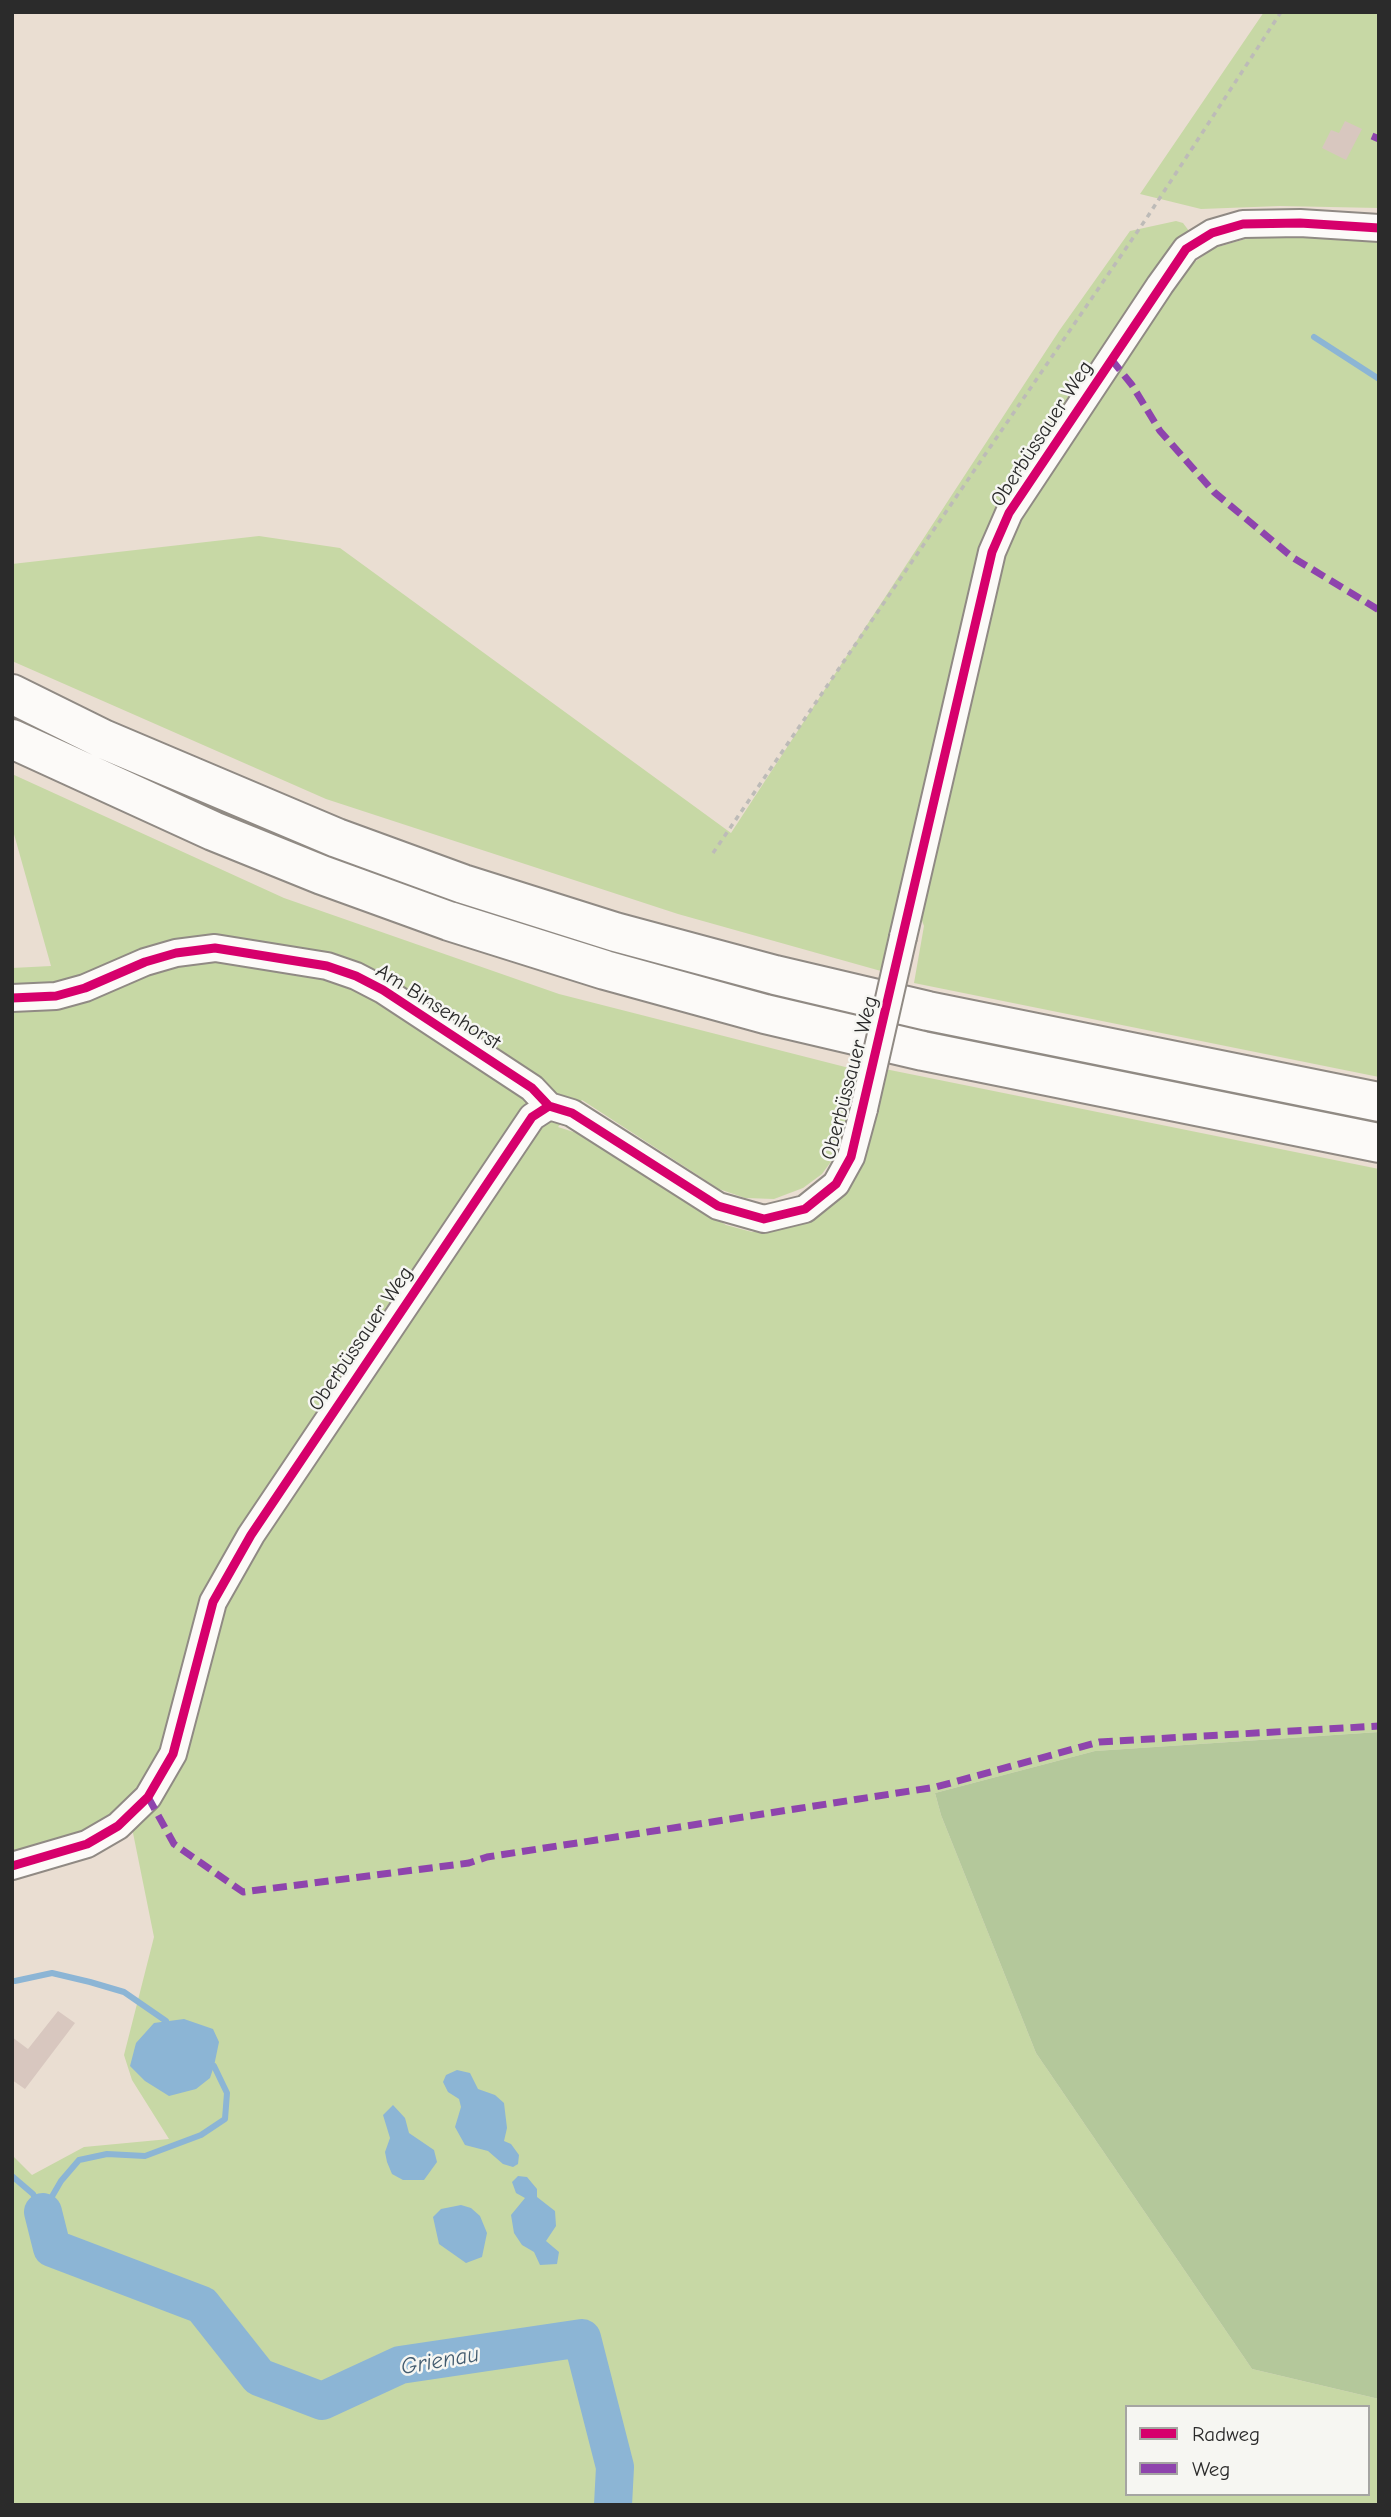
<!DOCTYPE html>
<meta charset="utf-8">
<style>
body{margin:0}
#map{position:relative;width:1391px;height:2517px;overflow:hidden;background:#eaded2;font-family:"Comic Neue",sans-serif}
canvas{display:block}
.frame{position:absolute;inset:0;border:14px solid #2b2b2b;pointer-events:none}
.legend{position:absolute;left:1125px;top:2405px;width:245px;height:91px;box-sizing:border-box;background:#f6f6f2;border:2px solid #a5a5a2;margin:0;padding:9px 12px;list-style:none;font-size:21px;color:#2b2b2b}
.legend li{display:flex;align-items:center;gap:14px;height:35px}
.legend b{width:35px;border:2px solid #a5a5a2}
</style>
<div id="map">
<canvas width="1391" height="2517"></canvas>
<div class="frame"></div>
<ul class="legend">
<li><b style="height:9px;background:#d6006c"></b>Radweg</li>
<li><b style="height:9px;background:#8e44ad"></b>Weg</li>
</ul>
</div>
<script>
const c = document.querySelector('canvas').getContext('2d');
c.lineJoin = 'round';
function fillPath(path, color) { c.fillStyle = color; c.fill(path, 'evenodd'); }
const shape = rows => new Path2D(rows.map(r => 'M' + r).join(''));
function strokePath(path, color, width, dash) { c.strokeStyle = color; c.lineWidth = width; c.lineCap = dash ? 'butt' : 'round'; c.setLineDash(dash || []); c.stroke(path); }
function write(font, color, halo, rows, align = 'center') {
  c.font = font + ' "Comic Neue",sans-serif'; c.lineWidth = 5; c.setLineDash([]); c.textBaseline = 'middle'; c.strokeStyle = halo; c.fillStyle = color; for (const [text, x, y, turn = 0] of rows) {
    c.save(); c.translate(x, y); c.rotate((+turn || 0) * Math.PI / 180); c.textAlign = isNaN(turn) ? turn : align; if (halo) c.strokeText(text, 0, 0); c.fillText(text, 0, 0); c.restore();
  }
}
fillPath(shape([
 [1264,12,1379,12,1379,208,1280,206,1201,209,1140,194],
 [1176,221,1183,223,1189,231,999,518,888,973,678,914,326,799,12,661,12,564,259,536,340,548,731,833,1059,331,1130,231],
 [1284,235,1379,242,1379,1077,914,983,924,926,921,918,997,569,1020,514,1181,272,1214,248,1249,238],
 [12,774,284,898,559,994,861,1071,849,1123,838,1152,822,1174,803,1188,774,1199,745,1198,719,1189,582,1100,558,1127,586,1136,726,1225,752,1232,802,1223,827,1210,848,1191,863,1160,885,1069,1379,1169,1379,1732,1095,1751,935,1793,941,1815,1036,2053,1252,2369,1379,2399,1379,2505,12,2505,12,2155,32,2175,84,2147,169,2139,132,2080,124,2055,154,1937,131,1823,12,1866,12,968,51,966,12,827],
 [1127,2407,1368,2407,1368,2494,1127,2494]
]), '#c7d8a5');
fillPath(shape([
 [1379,1732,1379,2399,1252,2369,1036,2053,941,1815,935,1793,1095,1751]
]), '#b4c89b');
fillPath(shape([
 [184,2019,213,2029,219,2042,214,2066,210,2078,196,2089,169,2096,145,2081,130,2066,136,2043,154,2023],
 [457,2070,470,2073,478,2089,495,2095,504,2103,507,2128,504,2141,511,2144,519,2155,518,2164,513,2167,503,2164,488,2151,465,2145,455,2127,461,2107,459,2099,448,2092,443,2082,446,2075],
 [393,2105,405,2118,409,2133,434,2150,437,2162,424,2180,403,2180,392,2174,387,2162,385,2152,390,2138,383,2115],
 [518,2176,527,2177,537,2189,537,2197,555,2211,556,2226,546,2241,559,2252,557,2264,540,2265,534,2252,522,2245,514,2233,511,2215,525,2198,516,2193,512,2182],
 [461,2205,471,2208,480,2216,487,2233,482,2257,466,2263,439,2244,433,2217,441,2209]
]), '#8cb5d5');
strokePath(shape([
 [1314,337,1379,379],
 [15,1981,52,1973,90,1982,124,1992,166,2021],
 [12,2176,33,2194,43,2212],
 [43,2212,61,2181,79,2160,107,2154,145,2156,201,2135,225,2119,227,2093,214,2066]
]), '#8cb5d5', 6);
strokePath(shape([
 [43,2212,52,2248,202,2305,259,2377,322,2401,400,2365,582,2338,615,2467,613,2505]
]), '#8cb5d5', 38);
fillPath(shape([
 [1345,121,1362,129,1346,160,1322,148,1331,130,1339,133],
 [58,2011,75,2023,25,2089,12,2080,12,2037,28,2049]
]), '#d8c7bf');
const minor = shape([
 [903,937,992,552,1009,513,1160,285,1186,249,1212,233,1243,224,1300,223,1379,228],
 [12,998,56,996,85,988,145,962,176,953,215,948,327,966,356,976,383,990,532,1088,549,1106,572,1113,718,1206,764,1219,805,1209,836,1184,851,1157,864,1109],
 [12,1866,87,1844,118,1826,148,1797,173,1754,213,1602,251,1535,532,1117,549,1106]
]);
const highway = shape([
 [12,694,103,739,337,838,463,884,615,932,775,975,928,1011,1379,1102],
 [12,739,213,831,322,875,449,921,605,970,765,1014,923,1051,1379,1143]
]);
strokePath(minor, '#908a84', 30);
strokePath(highway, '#908a84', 42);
strokePath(shape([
 [713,853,1148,216,1281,12]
]), '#bdbbb8', 3.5, [5, 5]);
strokePath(minor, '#fcfaf8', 26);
strokePath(highway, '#fcfaf8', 38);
const minorBridge = shape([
 [864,1109,903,937]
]);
strokePath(minorBridge, '#908a84', 30, []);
strokePath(minorBridge, '#fcfaf8', 26);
strokePath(shape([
 [1372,136,1379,139],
 [1111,359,1132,385,1160,431,1214,492,1292,557,1379,610],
 [148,1797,174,1844,243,1892,469,1863,487,1857,936,1787,1099,1742,1379,1726]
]), '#8e44ad', 7, [14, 7]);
strokePath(shape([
 [12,998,56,996,85,988,145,962,176,953,215,948,327,966,356,976,383,990,532,1088,549,1106,572,1113,718,1206,764,1219,805,1209,836,1184,851,1157,992,552,1009,513,1186,249,1212,233,1243,224,1300,223,1379,228],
 [12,1866,87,1844,118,1826,148,1797,173,1754,213,1602,251,1535,532,1117,549,1106]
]), '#d6006c', 9);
write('21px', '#2b2b2b', '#f6f6f2', [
 ["Oberbüssauer Weg",1042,434,-57],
 ["Am Binsenhorst",438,1007,32],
 ["Oberbüssauer Weg",850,1078,-75],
 ["Oberbüssauer Weg",361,1339,-56]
]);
write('italic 23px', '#425b6f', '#f6f6f2', [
 ["Grienau",440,2361,-10]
]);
</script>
